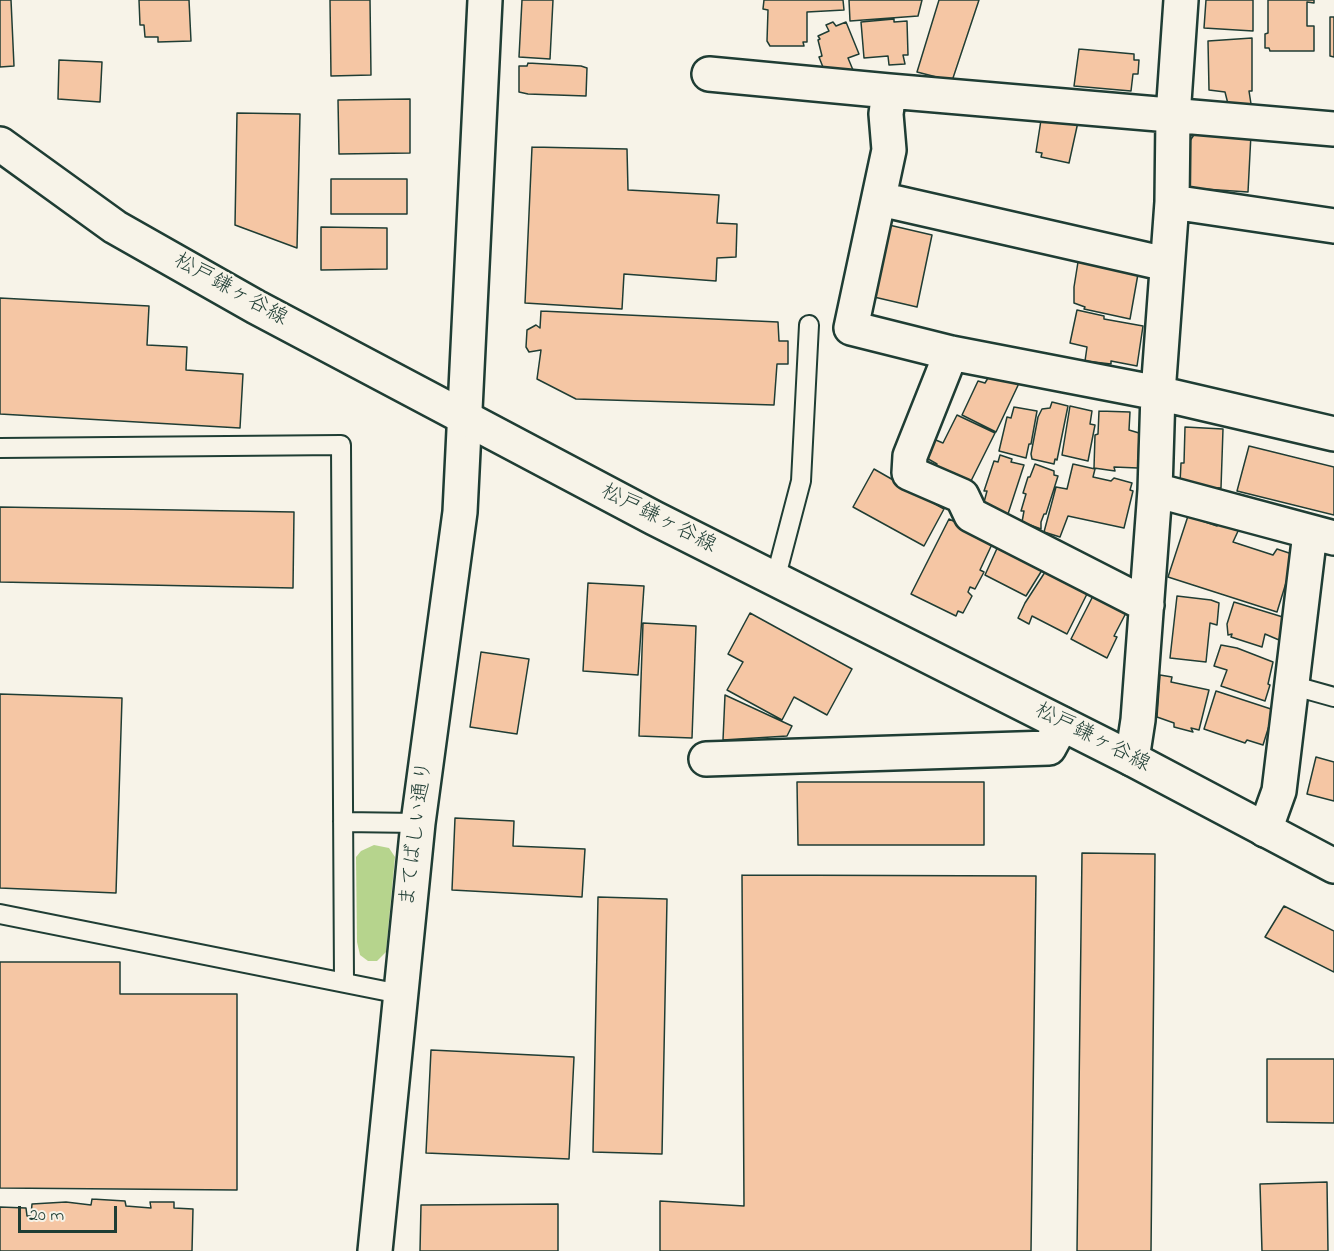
<!DOCTYPE html>
<meta charset="utf-8">
<style>
body{margin:0}
#map{position:relative;width:1334px;height:1251px;overflow:hidden;background:#f7f3e8;font-family:"Indie Flower",sans-serif}
canvas{display:block}
.scale{position:absolute;left:18px;top:1206px;width:99px;height:27px;box-sizing:border-box;border:3px solid #1f3d34;border-top:0;padding-left:8px;font-size:18px;line-height:21px;white-space:nowrap;color:#1f3d34;-webkit-text-stroke:4px #f7f3e8;paint-order:stroke}
</style>
<div id="map">
<canvas width="1334" height="1251"></canvas>
<div class="scale">20 m</div>
</div>
<script>
const c = document.querySelector('canvas').getContext('2d');
c.lineJoin = 'round';
function fillPath(path, color) { c.fillStyle = color; c.fill(path, 'evenodd'); }
const shape = rows => new Path2D(rows.map(r => 'M' + r).join(''));
function strokePath(path, color, width, dash) { c.strokeStyle = color; c.lineWidth = width; c.lineCap = dash ? 'butt' : 'round'; c.setLineDash(dash || []); c.stroke(path); }
function write(font, color, halo, rows, align = 'center') {
  c.font = font + ' "Indie Flower","Klee One",sans-serif'; c.lineWidth = 5; c.setLineDash([]); c.textBaseline = 'middle'; c.strokeStyle = halo; c.fillStyle = color; for (const [text, x, y, turn = 0] of rows) {
    c.save(); c.translate(x, y); c.rotate((+turn || 0) * Math.PI / 180); c.textAlign = isNaN(turn) ? turn : align; if (halo) c.strokeText(text, 0, 0); c.fillText(text, 0, 0); c.restore();
  }
}
fillPath(shape([
 [374,845,389,848,395,857,386,952,377,961,368,961,360,955,357,942,356,857,361,851]
]), '#b6d48d');
const building = shape([
 [0,0,11,0,14,66,0,67,0,0],
 [139,0,189,0,191,41,158,42,158,37,145,37,144,25,140,25,139,0],
 [330,0,370,0,371,75,331,76,330,0],
 [522,0,553,0,550,59,519,57,522,0],
 [764,0,843,0,844,10,807,12,807,42,803,42,804,46,770,46,767,41,768,10,763,9,764,0],
 [849,0,922,0,918,16,850,21,849,0],
 [939,0,979,0,952,81,917,72,939,0],
 [1206,0,1253,0,1253,31,1204,28,1206,0],
 [1268,0,1314,0,1314,3,1307,2,1307,26,1314,26,1314,51,1270,51,1269,48,1265,48,1265,34,1268,33,1268,0],
 [1330,17,1334,17,1334,57,1330,56,1330,17],
 [894,19,894,22,907,21,908,55,903,55,905,64,889,65,888,56,864,58,861,22,894,19],
 [833,22,836,26,846,22,859,54,848,58,853,70,845,74,843,69,826,75,819,57,822,56,818,40,820,39,818,36,829,31,826,25,833,22],
 [1252,38,1252,91,1249,91,1251,104,1228,104,1225,92,1209,90,1208,41,1252,38],
 [1079,49,1134,54,1134,60,1139,60,1138,74,1133,74,1131,91,1074,86,1079,49],
 [59,60,102,62,100,102,58,99,59,60],
 [528,63,581,66,587,68,586,96,528,94,519,92,519,66,527,66,528,63],
 [410,99,410,153,339,154,338,100,410,99],
 [237,113,300,114,297,248,235,225,237,113],
 [1050,117,1078,122,1069,163,1041,157,1042,153,1036,152,1041,120,1049,122,1050,117],
 [1196,132,1251,134,1248,192,1204,189,1204,191,1192,192,1188,187,1189,142,1196,132],
 [532,147,627,149,628,190,719,195,717,223,737,224,736,257,717,258,716,281,624,274,622,309,525,303,532,147],
 [331,179,407,179,407,214,331,214,331,179],
 [889,225,932,235,917,307,874,297,889,225],
 [321,227,387,228,387,269,321,270,321,227],
 [1078,262,1138,274,1130,319,1084,309,1085,307,1074,303,1074,287,1078,262],
 [0,298,149,306,147,345,187,347,186,370,243,374,240,428,0,414,0,298],
 [1077,310,1104,316,1104,319,1143,326,1137,366,1111,361,1111,364,1085,361,1087,347,1070,343,1077,310],
 [541,311,778,322,779,341,788,341,788,364,777,364,774,405,576,399,537,379,541,350,529,352,526,347,527,330,536,325,540,328,541,311],
 [991,373,1021,379,996,432,962,415,978,381,985,383,991,373],
 [1052,402,1068,406,1057,460,1055,459,1054,464,1032,459,1031,454,1038,417,1042,409,1050,408,1052,402],
 [1070,406,1092,411,1090,424,1095,425,1088,461,1062,455,1070,406],
 [1014,407,1037,411,1031,444,1029,444,1026,458,999,451,1007,417,1011,418,1014,407],
 [1099,411,1130,412,1129,430,1139,433,1138,468,1114,467,1115,471,1094,468,1095,435,1098,434,1099,411],
 [957,415,995,433,969,485,934,468,937,464,923,456,931,438,943,443,957,415],
 [1185,427,1223,429,1221,488,1193,487,1180,483,1181,463,1184,463,1185,427],
 [1249,446,1334,467,1334,515,1237,491,1249,446],
 [1000,455,1012,459,1011,462,1024,465,1008,514,983,506,987,491,984,491,994,461,998,462,1000,455],
 [1035,464,1054,471,1054,475,1058,476,1046,514,1044,514,1041,522,1041,529,1022,522,1024,511,1021,511,1026,494,1023,493,1028,477,1030,477,1035,464],
 [1073,464,1095,469,1093,477,1111,481,1114,478,1132,483,1130,490,1133,491,1124,528,1068,516,1060,537,1044,532,1056,487,1067,489,1073,464],
 [874,469,944,509,924,546,853,507,874,469],
 [0,507,294,512,293,588,0,582,0,507],
 [1188,516,1217,526,1218,522,1239,529,1233,542,1273,555,1277,549,1292,554,1289,559,1293,560,1277,612,1168,577,1188,516],
 [949,519,994,540,980,570,984,572,975,589,970,587,968,592,972,596,963,613,958,611,956,616,911,594,949,519],
 [999,544,1044,567,1026,596,985,575,999,544],
 [1047,569,1089,590,1067,634,1032,616,1029,624,1018,618,1025,603,1047,569],
 [588,583,644,586,638,675,583,671,588,583],
 [1094,594,1127,611,1114,636,1117,637,1107,658,1071,639,1094,594],
 [1177,596,1211,600,1219,603,1217,625,1210,623,1206,662,1170,658,1177,596],
 [1234,602,1286,618,1279,640,1265,634,1262,647,1231,637,1232,634,1228,635,1227,624,1234,602],
 [750,613,852,669,827,715,794,697,782,720,727,690,743,662,728,654,750,613],
 [643,623,696,626,692,738,639,736,643,623],
 [1221,645,1237,648,1273,662,1268,684,1270,685,1265,701,1221,686,1227,670,1214,666,1221,645],
 [481,652,529,659,517,734,470,727,481,652],
 [1160,675,1172,677,1171,682,1209,690,1199,730,1191,728,1193,732,1174,727,1174,723,1157,717,1160,675],
 [1216,691,1274,710,1263,745,1247,740,1245,743,1204,729,1216,691],
 [0,694,122,698,116,893,0,888,0,694],
 [725,695,792,726,787,736,723,740,725,695],
 [1316,757,1334,762,1334,801,1307,794,1316,757],
 [797,782,984,782,984,845,798,845,797,782],
 [455,818,514,821,513,846,585,849,582,897,452,890,455,818],
 [1082,853,1155,854,1151,1251,1077,1251,1082,853],
 [742,875,1036,876,1031,1251,660,1251,660,1201,744,1206,742,875],
 [598,897,667,899,662,1154,593,1152,598,897],
 [1284,906,1334,931,1334,972,1265,937,1284,906],
 [0,962,120,962,120,994,237,994,237,1190,0,1188,0,962],
 [431,1050,574,1057,569,1159,426,1153,431,1050],
 [1267,1059,1334,1059,1334,1123,1267,1122,1267,1059],
 [1327,1182,1328,1251,1262,1251,1260,1184,1327,1182],
 [92,1199,125,1201,126,1206,151,1208,150,1202,174,1202,174,1208,193,1209,192,1251,0,1251,0,1207,26,1208,27,1216,31,1216,32,1204,66,1202,91,1205,92,1199],
 [558,1204,558,1251,420,1251,421,1205,558,1204]
]);
fillPath(building, '#f5c6a4');
strokePath(building, '#1f3d34', 1.5);
const service = shape([
 [0,448,341,445,344,981],
 [775,580,801,481,809,325],
 [1291,685,1334,697],
 [343,822,418,823],
 [0,914,400,994]
]);
const minor = shape([
 [709,74,889,91,1334,129],
 [889,91,886,114,889,150,851,328,951,353,1158,393,1334,434],
 [880,199,1166,264],
 [1172,202,1334,226],
 [951,353,910,456,909,473,962,496,971,515,1147,605],
 [1155,490,1334,538],
 [706,759,1049,748,1062,724],
 [1132,759,1138,720,1155,490,1158,393,1172,202,1173,116,1181,0],
 [1265,830,1279,791,1310,533]
]);
const tertiary = shape([
 [375,1251,418,823,460,512,485,0]
]);
const secondary = shape([
 [0,144,115,227,256,307,654,518,1132,759,1334,866]
]);
strokePath(service, '#1f3d34', 22);
strokePath(minor, '#1f3d34', 38);
strokePath(tertiary, '#1f3d34', 38);
strokePath(secondary, '#1f3d34', 38);
strokePath(service, '#f7f3e8', 18);
strokePath(minor, '#f7f3e8', 33);
strokePath(tertiary, '#f7f3e8', 33);
strokePath(secondary, '#f7f3e8', 33);
write('21px', '#1f3d34', '#f7f3e8', [
 ["松戸鎌ヶ谷線",230,291,29],
 ["松戸鎌ヶ谷線",658,520,27],
 ["松戸鎌ヶ谷線",1092,739,27],
 ["まてばしい通り",418,834,-83]
]);
</script>
